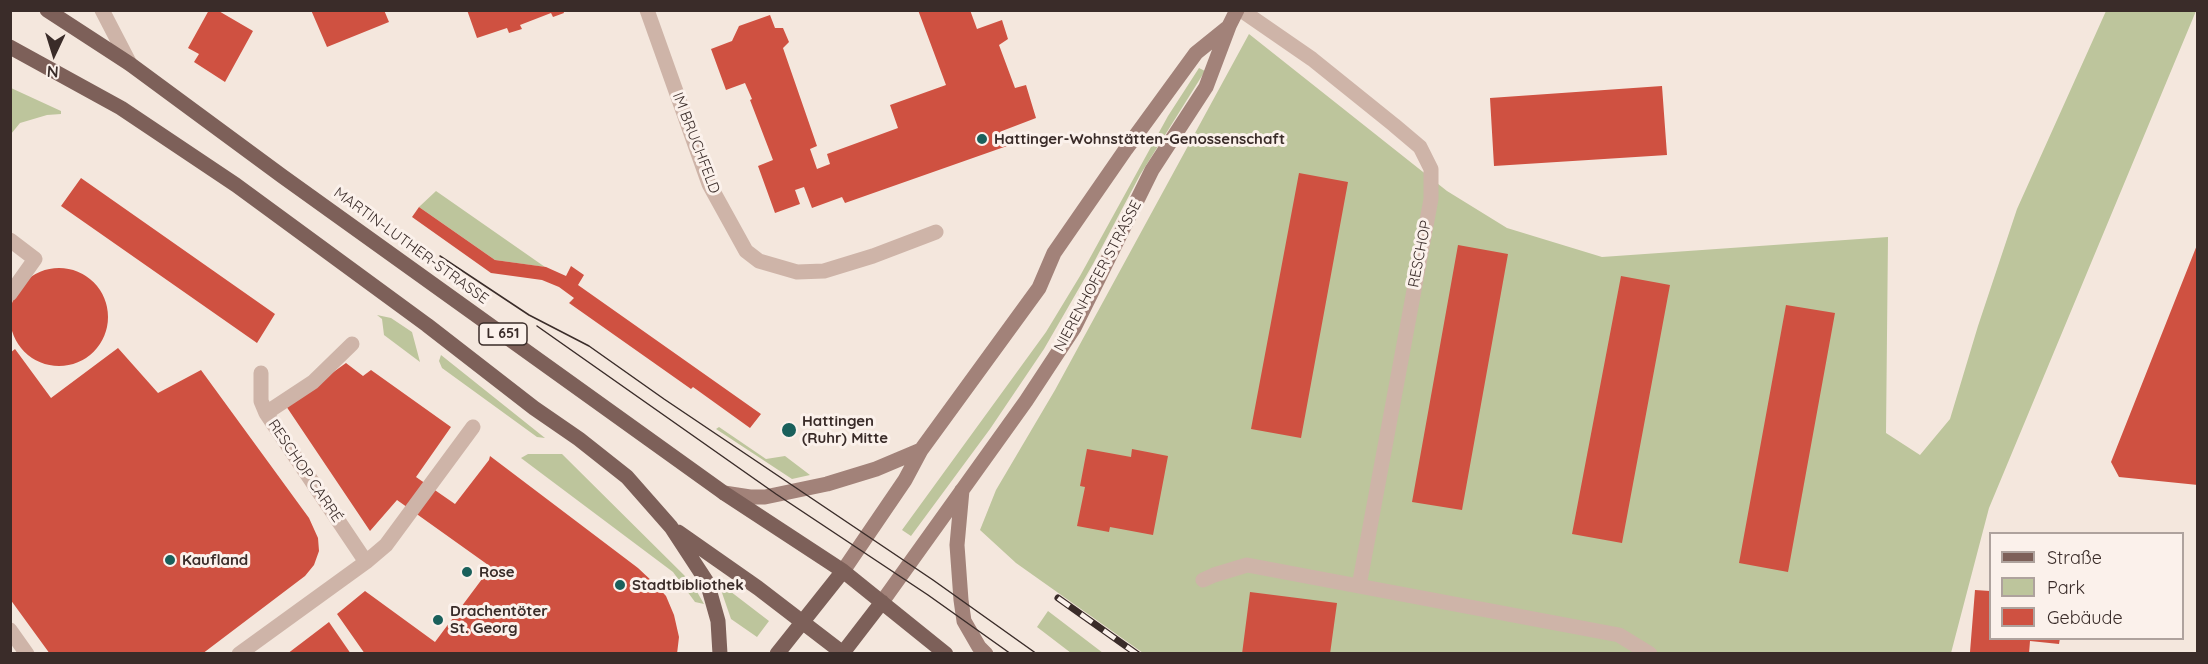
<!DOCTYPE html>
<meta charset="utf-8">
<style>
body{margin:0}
#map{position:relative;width:2208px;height:664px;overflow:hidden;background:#f4e7dd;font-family:Quicksand,sans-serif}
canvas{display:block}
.frame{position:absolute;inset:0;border:12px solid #3a2c29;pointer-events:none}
.legend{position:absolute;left:1989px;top:532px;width:195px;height:108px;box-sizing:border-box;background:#fbf1eb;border:2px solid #aea29d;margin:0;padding:8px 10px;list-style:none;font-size:18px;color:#3a2c29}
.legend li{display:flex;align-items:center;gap:12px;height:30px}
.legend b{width:30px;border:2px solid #aea29d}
.north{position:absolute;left:24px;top:24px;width:60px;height:60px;-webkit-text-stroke:4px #fbf1eb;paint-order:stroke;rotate:184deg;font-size:16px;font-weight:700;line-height:24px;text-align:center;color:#3a2c29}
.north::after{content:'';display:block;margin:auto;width:21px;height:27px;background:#3a2c29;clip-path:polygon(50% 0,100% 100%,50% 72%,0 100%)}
</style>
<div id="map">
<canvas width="2208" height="664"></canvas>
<div class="frame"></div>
<ul class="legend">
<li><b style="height:8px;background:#7d6059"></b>Straße</li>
<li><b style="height:16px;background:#bdc59c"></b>Park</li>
<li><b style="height:16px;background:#cf5141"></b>Gebäude</li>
</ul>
<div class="north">N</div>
</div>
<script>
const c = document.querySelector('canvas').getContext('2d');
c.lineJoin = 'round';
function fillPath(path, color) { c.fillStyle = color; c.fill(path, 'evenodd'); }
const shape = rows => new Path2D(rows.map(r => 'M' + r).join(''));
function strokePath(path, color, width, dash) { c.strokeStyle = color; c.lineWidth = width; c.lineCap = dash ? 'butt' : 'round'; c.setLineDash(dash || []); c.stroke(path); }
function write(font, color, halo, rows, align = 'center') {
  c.font = font + ' Quicksand,sans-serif'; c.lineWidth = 6; c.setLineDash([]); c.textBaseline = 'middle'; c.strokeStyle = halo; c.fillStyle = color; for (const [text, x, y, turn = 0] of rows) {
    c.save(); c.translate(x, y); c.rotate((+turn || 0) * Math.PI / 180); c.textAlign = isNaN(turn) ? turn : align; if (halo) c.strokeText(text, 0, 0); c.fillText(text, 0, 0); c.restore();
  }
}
fillPath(shape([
 [2106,11,2196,11,1989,508,1951,653,1143,653,1016,563,980,530,996,490,1055,390,1249,34,1447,191,1507,228,1602,257,1888,237,1886,433,1920,455,1950,419,1978,326,2017,209],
 [1199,68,1205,71,1140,175,1093,264,1044,349,990,429,911,536,902,530,1046,332,1080,276,1168,116],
 [11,88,61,111,61,114,47,115,20,123,11,134],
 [436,191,545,267,495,260,419,207],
 [377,315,391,318,412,332,420,362,384,335,382,319],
 [441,355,545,438,537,437,442,368,439,361],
 [719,427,766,459,785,456,810,475,792,479,716,429],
 [528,454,562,454,692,583,704,604,695,602,673,572,521,458],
 [722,585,769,621,757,637,731,619,720,587],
 [1048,611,1103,653,1071,653,1037,627]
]), '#bdc59c');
fillPath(shape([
 [209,10,217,10,253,31,225,82,194,62,199,54,188,48],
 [311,10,384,10,389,22,327,47],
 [467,10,563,10,564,13,553,17,551,13,520,25,522,29,509,33,507,28,477,38],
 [918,10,970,10,977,29,1002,20,1008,39,999,45,1015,88,1026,85,1036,118,1002,131,1007,146,845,203,842,197,812,208,804,187,795,190,800,204,775,213,758,166,773,160,750,100,752,99,745,83,726,90,711,49,732,41,739,26,770,15,775,28,783,28,789,42,783,48,817,146,810,149,817,169,830,164,827,154,898,128,890,105,946,85],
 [1662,86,1667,155,1494,166,1490,98],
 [1299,173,1348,182,1301,438,1251,429],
 [81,178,275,314,257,343,61,206],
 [419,207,495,260,546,267,566,276,571,266,584,275,578,285,761,414,750,428,693,387,691,389,569,303,574,298,559,287,542,280,491,273,412,217],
 [1458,245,1508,254,1462,510,1412,502],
 [2197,245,2198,485,2119,477,2111,462],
 '10 317a49 49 0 1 1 98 0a49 49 0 1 1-98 0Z',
 [1621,276,1670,285,1622,543,1572,534],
 [1786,305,1835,313,1788,572,1739,563],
 [118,348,158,393,201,370,309,518,318,538,319,551,314,565,305,576,202,654,50,654,10,599,10,353,15,349,51,398],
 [346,363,363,376,371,370,451,427,416,477,455,504,489,460,490,456,638,568,654,583,666,596,674,615,679,637,677,654,365,654,337,614,365,591,435,642,491,567,397,500,370,531,286,406],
 [1087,449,1131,457,1132,449,1168,456,1153,535,1110,527,1109,532,1077,526,1085,487,1080,486],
 [1975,590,1990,591,1990,638,2060,638,2059,644,2030,641,2029,654,1970,652],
 [1250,592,1337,603,1330,654,1242,654],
 [329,622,351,654,287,654,312,635]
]), '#cf5141');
strokePath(shape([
 [102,10,130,64],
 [647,10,709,184,746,251,759,261,797,272,824,271,873,256,936,232],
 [1241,10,1312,59,1394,125,1420,147,1431,169,1431,199,1359,586],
 [10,240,35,259,10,294],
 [352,344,313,382,266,413,366,562],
 [261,373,261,401,266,413],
 [1203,580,1214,575,1247,565,1619,635,1650,654],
 [10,630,27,654],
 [239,654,366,562,386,545,473,427]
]), '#ceb4a8', 15);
strokePath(shape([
 [962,490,957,545,961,600,964,621,979,647,986,654],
 [724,493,750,497,765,497,827,484,876,469,921,450],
 [843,571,905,480,921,450,1039,288,1054,253,1126,149,1196,53,1227,28],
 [882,602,1026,401,1074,328,1152,170,1206,87,1229,26,1237,10]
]), '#a28279', 15);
strokePath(shape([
 [47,10,130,64,282,176,724,493,843,571,946,654],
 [10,47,121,108,236,185,427,325,534,408,579,439,627,477,671,527,707,582,718,621,720,654],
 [678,532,758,588,844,654],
 [777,654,843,571],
 [842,654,882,602]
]), '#7d6059', 15);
strokePath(shape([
 [440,256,529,315,589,346,664,399,933,580,1037,654],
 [537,326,776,494,928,595,1011,654]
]), '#3a2c29', 1.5);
const rail = shape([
 [1058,598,1137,654]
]);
strokePath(rail, '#3a2c29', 7);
strokePath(rail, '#fbf1eb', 4.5, [14]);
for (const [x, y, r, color] of [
 [982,139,6,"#1a605b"],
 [789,430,8,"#1a605b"],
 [170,560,6,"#1a605b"],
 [467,572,6,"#1a605b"],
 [620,585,6,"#1a605b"],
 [438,620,6,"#1a605b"]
]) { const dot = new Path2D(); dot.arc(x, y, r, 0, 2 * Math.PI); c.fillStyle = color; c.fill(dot); strokePath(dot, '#fbf1eb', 2); }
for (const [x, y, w] of [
 [503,334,48]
]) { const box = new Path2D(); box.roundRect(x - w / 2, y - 11, w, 22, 4.5); c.fillStyle = '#fbf1eb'; c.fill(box); strokePath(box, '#3a2c29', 1.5); }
write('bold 14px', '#3a2c29', null, [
 ["L 651",503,334]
]);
write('bold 15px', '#3a2c29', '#fbf1eb', [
 ["Hattinger-Wohnstätten-Genossenschaft",994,139],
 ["Hattingen",802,421],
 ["(Ruhr) Mitte",802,438],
 ["Kaufland",182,560],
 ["Rose",479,572],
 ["Stadtbibliothek",632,585],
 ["Drachentöter",450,611],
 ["St. Georg",450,628]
], 'left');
write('15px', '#3a2c29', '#fbf1eb', [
 ["IM BRUCHFELD",696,143,69],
 ["MARTIN-LUTHER-STRASSE",411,246,36],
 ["RESCHOP",1420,254,-79],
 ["NIERENHOFER STRASSE",1098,276,-62],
 ["RESCHOP CARRÉ",305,471,56]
]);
</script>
